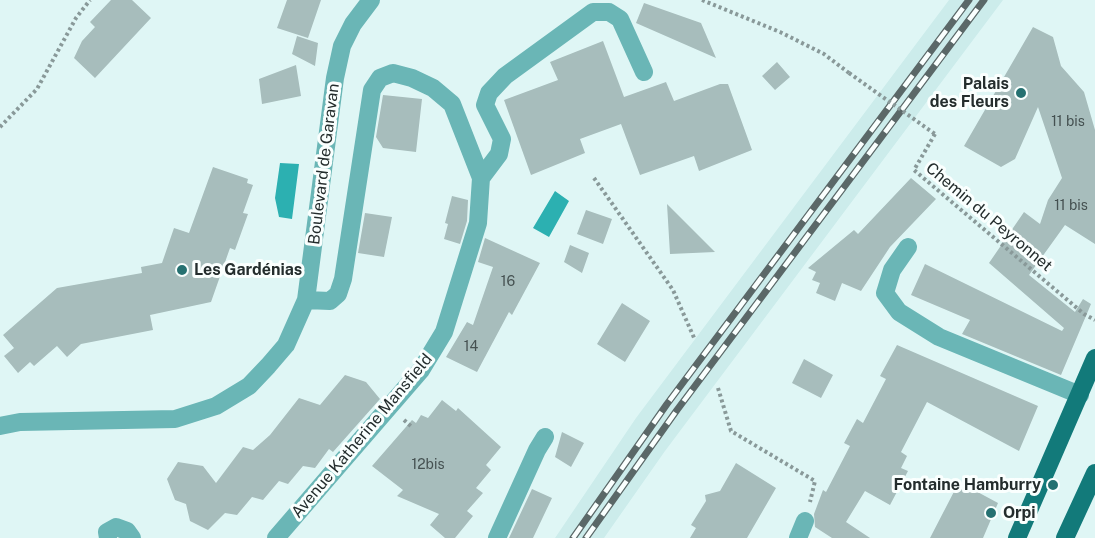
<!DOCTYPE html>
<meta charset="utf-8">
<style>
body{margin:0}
canvas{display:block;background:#dff6f5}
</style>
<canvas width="1095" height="538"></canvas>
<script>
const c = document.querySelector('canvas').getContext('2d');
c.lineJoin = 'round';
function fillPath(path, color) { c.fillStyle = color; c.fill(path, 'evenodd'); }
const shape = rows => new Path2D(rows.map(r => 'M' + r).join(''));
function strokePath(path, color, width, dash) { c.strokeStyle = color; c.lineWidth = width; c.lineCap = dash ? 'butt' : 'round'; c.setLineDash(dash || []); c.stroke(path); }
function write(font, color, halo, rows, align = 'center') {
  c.font = font + ' "Public Sans",sans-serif'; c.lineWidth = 6; c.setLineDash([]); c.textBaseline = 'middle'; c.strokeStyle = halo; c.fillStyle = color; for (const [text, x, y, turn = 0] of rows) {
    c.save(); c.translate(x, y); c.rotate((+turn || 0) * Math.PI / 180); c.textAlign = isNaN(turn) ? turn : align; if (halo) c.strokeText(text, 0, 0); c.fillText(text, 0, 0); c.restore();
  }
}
fillPath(shape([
 [949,0,1003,0,665,451,604,538,555,538,636,418]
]), '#cceceb');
fillPath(shape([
 [280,163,299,164,292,219,279,217,275,198],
 [555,191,569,201,549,237,533,228]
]), '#2cb0b1');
fillPath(shape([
 [111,0,132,0,151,18,95,78,74,58,82,41,95,27,90,22],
 [287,0,321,0,308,38,277,28],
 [644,3,701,23,716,58,636,23],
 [1033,27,1053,37,1061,66,1084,92,1095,130,1095,244,1065,225,1029,275,1075,312,1083,299,1091,304,1061,375,962,334,970,320,911,295,925,264,1062,331,1064,328,989,263,1024,212,1040,224,1048,200,1062,178,1038,107,1015,159,1001,167,964,146],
 [297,36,318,43,315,66,292,54],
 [603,41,624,97,666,82,674,101,720,84,728,84,752,150,699,171,694,156,640,175,621,124,580,139,585,153,531,175,504,100,558,80,550,62],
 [777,62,790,77,775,90,762,76],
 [296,65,301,96,262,104,259,79],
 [383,95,422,99,416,152,383,148,376,137],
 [213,167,248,179,247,183,253,185,243,213,248,214,235,250,230,248,211,302,150,315,153,330,81,344,67,357,57,346,34,366,30,362,18,373,4,356,14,348,3,335,57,288,142,273,141,267,162,263,174,228,189,233],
 [911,178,936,199,890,247,861,291,842,283,835,301,816,293,820,283,812,280,816,272,808,268,854,230,858,234],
 [452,196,468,200,467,221,460,244,444,239,448,224,445,223],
 [667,204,715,252,670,254],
 [586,210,612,219,603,244,577,234],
 [365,213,392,217,384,257,358,253],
 [485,238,540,263,512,315,509,312,477,372,446,357,467,322,473,325,493,267,478,262],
 [570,245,589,253,582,273,564,262],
 [622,303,650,321,625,362,597,344],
 [897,345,1038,406,1019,451,927,402,901,452,907,456,901,468,908,471,890,505,865,491,846,522,870,538,832,538,815,527,814,514,823,490,826,492,850,446,844,443,857,419,863,423,886,379,880,376],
 [804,359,833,375,821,398,792,383],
 [345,375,366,382,380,399,333,452,329,449,315,468,303,466,288,484,279,481,263,500,252,497,237,515,225,513,208,530,190,521,186,504,175,500,167,479,178,462,203,466,216,483,243,447,253,450,270,435,299,398,320,405],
 [442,400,456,411,458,408,501,447,486,465,491,470,476,488,483,493,467,511,473,516,455,538,445,538,430,525,439,514,397,496,403,490,372,466,412,420,416,423,421,415,428,418],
 [562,432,584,443,571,467,555,457],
 [736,463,776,488,747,538,690,538,696,528,691,525,706,501,705,495,720,491],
 [959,482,998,503,983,538,930,538],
 [532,489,552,498,533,538,509,538]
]), '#a7bdbc');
strokePath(shape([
 [702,0,780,32,824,54,849,73],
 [0,127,37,89,76,18,90,0],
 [935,134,914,170,1084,314,1095,320],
 [594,178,673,290,695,340],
 [718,388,731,431,815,481,810,502],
 [404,420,412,427]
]), '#899999', 4, [3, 3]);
strokePath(shape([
 [481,178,499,154,502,139,485,105,489,93,505,76,593,12,609,12,620,19,644,72],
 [908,247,892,270,885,293,899,312,939,337,1080,395],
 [0,426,20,422,175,419,216,406,249,386,268,366,286,345,306,300,335,78,342,46,353,24,371,0],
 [108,538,107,532,116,527,127,531,132,538],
 [276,538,421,370,444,332,478,223,481,178,452,104,433,88,412,78,393,73,380,78,372,90,343,279,338,294,330,301,306,300],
 [497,538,537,450,545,437],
 [798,538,805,521]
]), '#6ab6b6', 18);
strokePath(shape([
 [1017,538,1095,358],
 [1065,538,1095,473]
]), '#127a7a', 18);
const rail = shape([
 [573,538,667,404,969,0],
 [586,538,677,410,984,0]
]);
strokePath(rail, '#5b6868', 7);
strokePath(rail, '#fafffe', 4.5, [14]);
strokePath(shape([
 [849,73,935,134]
]), '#899999', 4, [3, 3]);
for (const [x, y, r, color] of [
 [1021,93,6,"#267171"],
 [182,270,6,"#267171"],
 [1053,485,6,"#267171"],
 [991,513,6,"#267171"]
]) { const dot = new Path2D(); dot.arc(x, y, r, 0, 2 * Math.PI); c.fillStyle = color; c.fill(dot); strokePath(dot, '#fafffe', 2); }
write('14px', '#455151', null, [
 ["11 bis",1068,122],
 ["11 bis",1071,206],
 ["16",508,282],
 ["14",471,347],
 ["12bis",428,465]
]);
write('bold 16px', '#242d2d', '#fafffe', [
 ["Palais",1009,84],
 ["des Fleurs",1009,102],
 ["Les Gardénias",194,270,"left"],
 ["Fontaine Hamburry",1041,485],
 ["Orpi",1003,513,"left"]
], 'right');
write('16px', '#242d2d', '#fafffe', [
 ["Boulevard de Garavan",324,164,-83],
 ["Chemin du Peyronnet",989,217,40],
 ["Avenue Katherine Mansfield",362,436,-50]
]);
</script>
